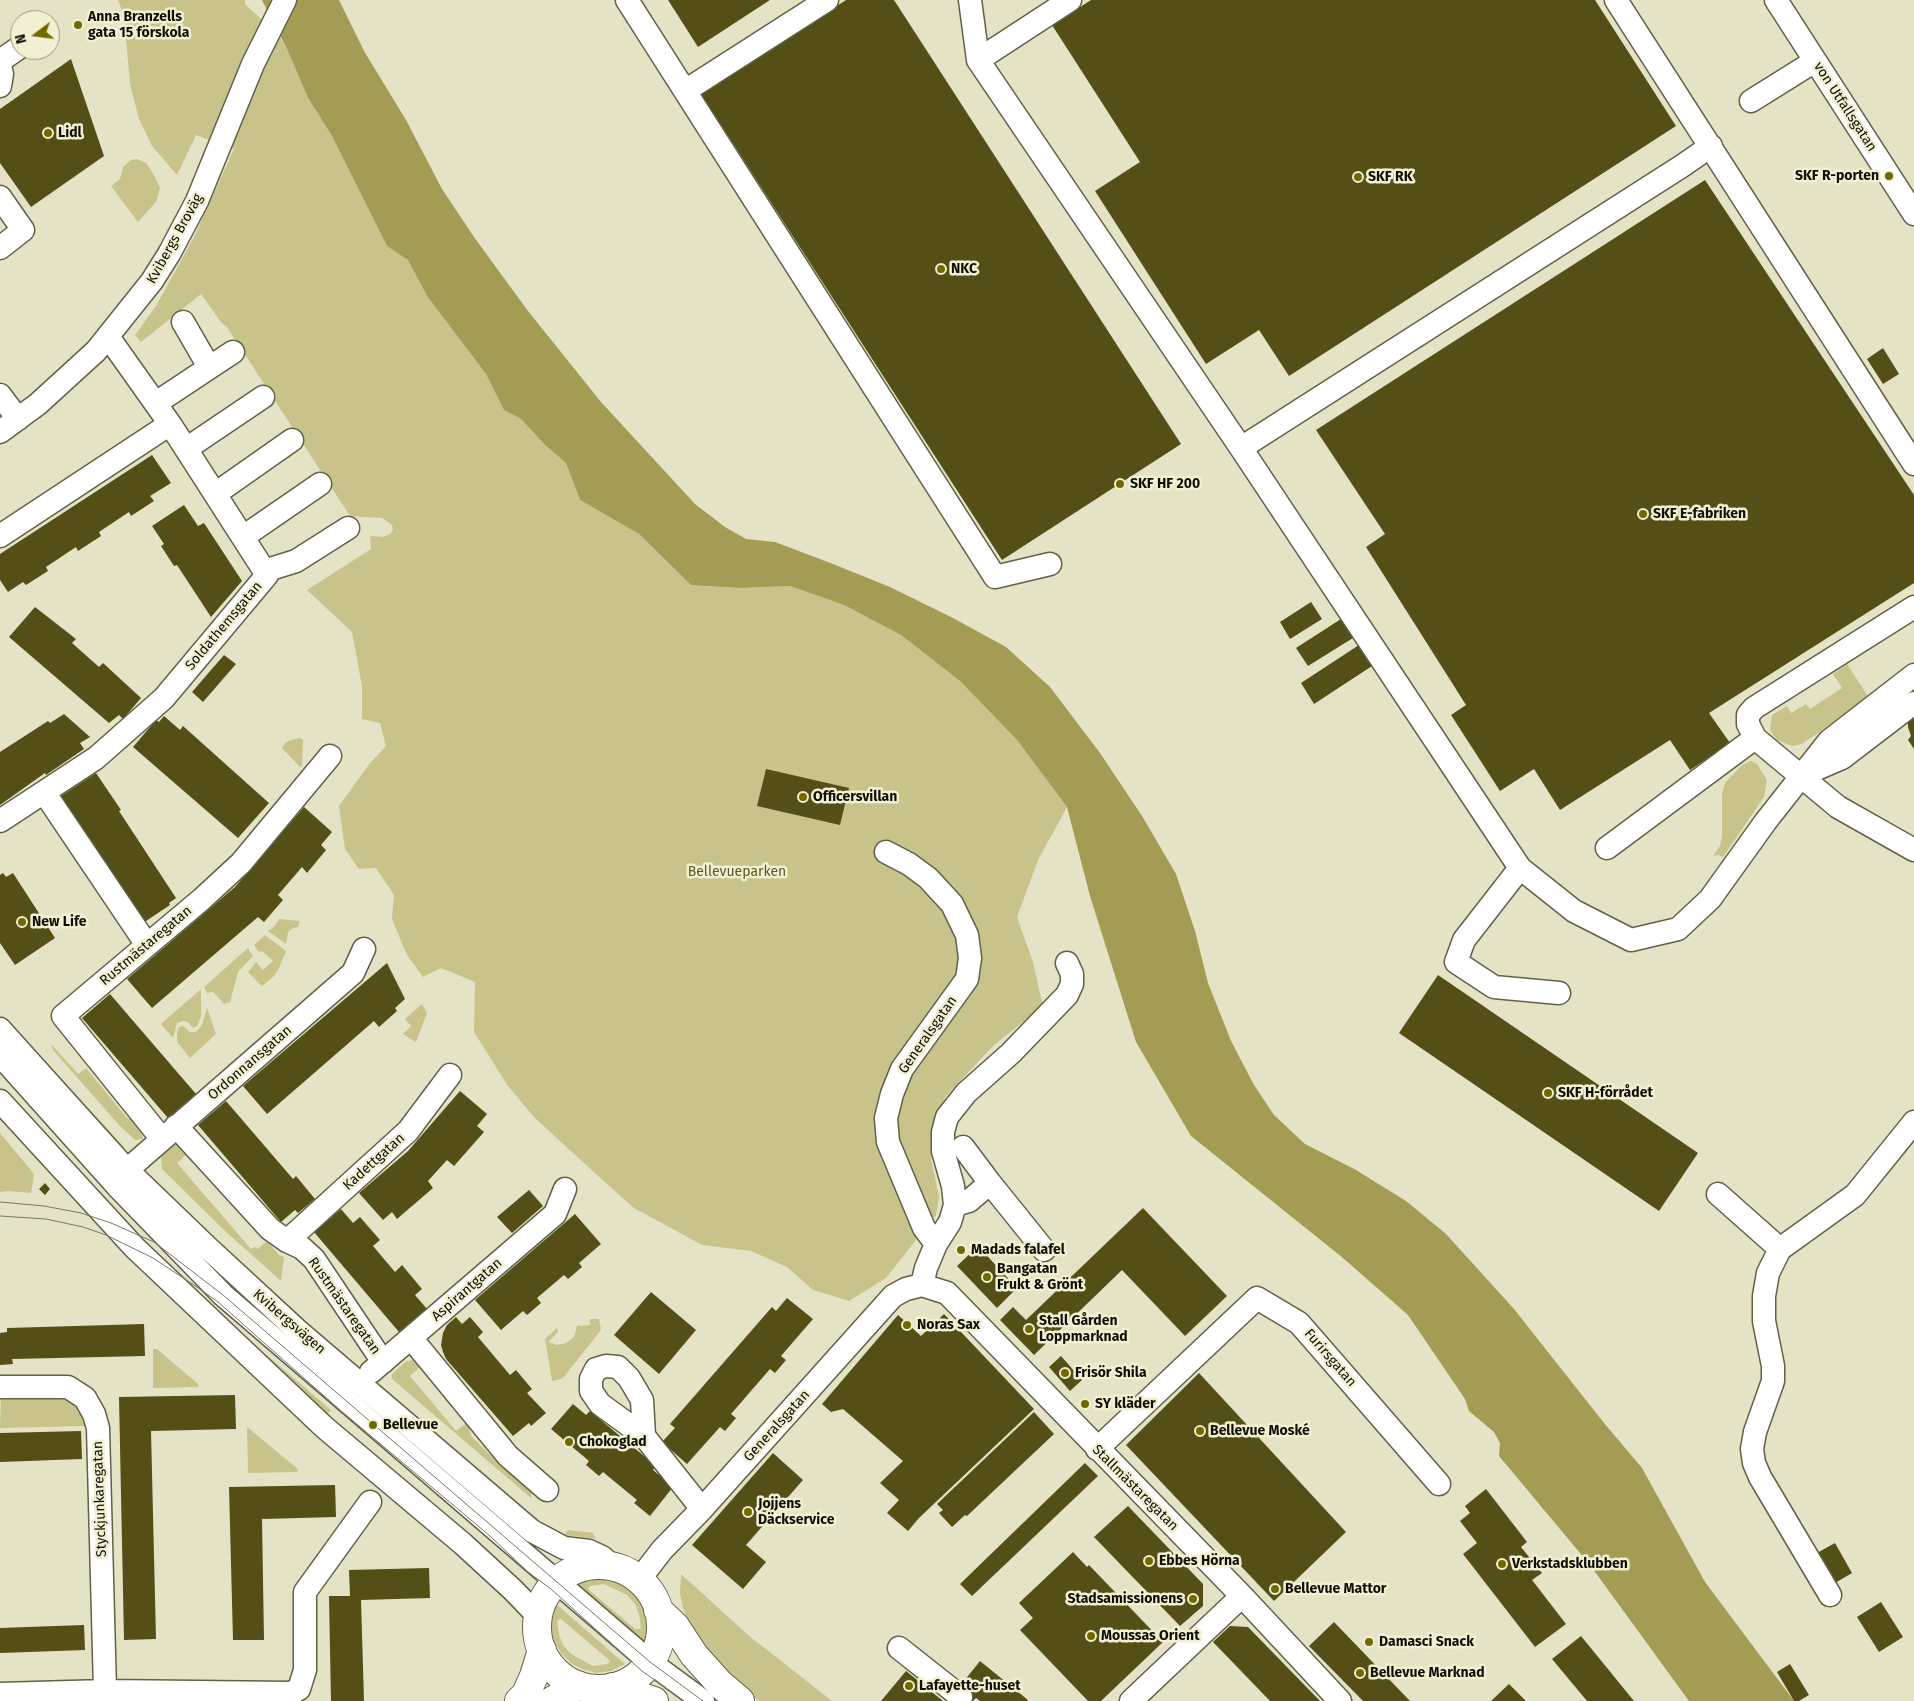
<!DOCTYPE html>
<meta charset="utf-8">
<style>
body{margin:0}
#map{position:relative;width:1914px;height:1701px;overflow:hidden;background:#e5e3c5;font-family:"Fira Sans",sans-serif}
canvas{display:block}
.north{position:absolute;left:10px;top:10px;width:50px;height:50px;box-sizing:border-box;background:#f2f0d2;border:1px solid #989680;border-radius:50%;rotate:255deg;font-size:14px;font-weight:700;line-height:20px;text-align:center;color:#100f06}
.north::after{content:'';display:block;margin:auto;width:18px;height:22px;background:#716800;clip-path:polygon(50% 0,100% 100%,50% 72%,0 100%)}
</style>
<div id="map">
<canvas width="1914" height="1701"></canvas>
<div class="north">N</div>
</div>
<script>
const c = document.querySelector('canvas').getContext('2d');
c.lineJoin = 'round';
function fillPath(path, color) { c.fillStyle = color; c.fill(path, 'evenodd'); }
const shape = rows => new Path2D(rows.map(r => 'M' + r).join(''));
function strokePath(path, color, width, dash) { c.strokeStyle = color; c.lineWidth = width; c.lineCap = dash ? 'butt' : 'round'; c.setLineDash(dash || []); c.stroke(path); }
function write(font, color, halo, rows, align = 'center') {
  c.font = font + ' "Fira Sans",sans-serif'; c.lineWidth = 5; c.setLineDash([]); c.textBaseline = 'middle'; c.strokeStyle = halo; c.fillStyle = color; for (const [text, x, y, turn = 0] of rows) {
    c.save(); c.translate(x, y); c.rotate((+turn || 0) * Math.PI / 180); c.textAlign = isNaN(turn) ? turn : align; if (halo) c.strokeText(text, 0, 0); c.fillText(text, 0, 0); c.restore();
  }
}
fillPath(shape([
 [118,0,245,0,245,4,280,37,287,49,308,98,332,136,387,246,408,260,427,296,486,374,504,410,521,419,545,445,566,463,580,500,639,534,691,585,740,588,790,586,844,605,901,635,960,681,1017,740,1067,807,1038,860,1017,917,1033,962,1043,1006,994,1045,946,1096,938,1113,931,1159,939,1197,936,1216,916,1227,916,1240,886,1278,849,1301,813,1290,787,1267,751,1251,702,1245,634,1208,598,1176,534,1117,508,1086,474,1032,475,982,441,968,423,977,407,955,392,919,394,895,376,868,359,869,345,849,339,806,370,763,386,746,380,723,362,719,362,686,352,632,307,590,371,549,370,536,383,537,390,534,393,530,392,525,382,518,350,516,227,327,221,322,201,294,141,342,135,335,156,306,194,237,234,149,196,135,177,175,152,146,139,119,130,84,124,16],
 [137,159,146,163,154,175,160,188,156,202,138,222,111,186,120,179,123,167,131,160],
 [1847,664,1869,698,1802,744,1792,746,1777,740,1770,730,1772,715,1787,706,1791,713,1806,704,1810,709,1842,688,1833,674],
 [299,738,303,740,302,766,300,767,282,748,286,742],
 [1751,761,1757,764,1767,780,1764,797,1723,857,1718,855,1713,856,1720,846,1722,837,1722,794,1725,783,1742,765],
 [279,919,300,921,298,927,293,928,288,932,286,944,268,931,274,927],
 [265,935,286,951,279,968,273,977,262,986,248,972,256,962,263,970,273,961,262,951,259,952,254,945],
 [248,948,253,956,238,972,230,1002,224,1004,213,992,207,993,204,987],
 [201,989,201,1016,197,1026,193,1028,188,1022,184,1021,177,1023,173,1038,161,1024],
 [422,1004,427,1013,416,1042,403,1034,411,1026,405,1019],
 [207,1008,216,1034,190,1058,177,1042,177,1032,179,1027,183,1026,190,1032,196,1032,202,1025],
 [26,1040,124,1147,123,1149,119,1147,22,1043],
 [51,1044,78,1074,86,1068,127,1118,139,1121,143,1139,135,1140,119,1125,53,1050],
 [0,1133,34,1174,31,1193,9,1191,0,1192],
 [174,1144,179,1144,189,1152,177,1163,251,1249,255,1247,258,1249,267,1241,279,1255,284,1257,281,1281,225,1231,162,1169,161,1154,170,1145],
 [205,1302,256,1346,331,1410,324,1418],
 [590,1319,599,1319,601,1330,562,1379,552,1381,545,1339,557,1328,558,1332,548,1342,557,1345,566,1343,574,1337,577,1326,590,1325],
 [153,1349,157,1349,198,1384,198,1387,153,1388],
 [411,1360,416,1360,420,1367,410,1376,456,1431,468,1422,471,1436,498,1463,532,1486,531,1498,392,1379,392,1374,405,1362],
 [1,1398,59,1398,65,1400,72,1403,82,1413,86,1426,0,1428],
 [247,1427,298,1469,297,1472,248,1473],
 [568,1530,593,1533,596,1539,565,1535],
 [681,1574,748,1635,832,1701,759,1701,749,1694,712,1656,692,1630,683,1608,680,1593],
 [601,1577,616,1580,627,1586,637,1596,644,1608,647,1621,646,1635,643,1645,572,1586,587,1579],
 [604,1584,627,1595,635,1604,639,1614,641,1629,635,1629,588,1589,590,1586],
 [556,1604,625,1664,611,1671,597,1673,582,1669,571,1663,561,1653,554,1641,551,1628,552,1614],
 [561,1619,608,1659,610,1661,608,1664,593,1666,571,1654,563,1645,559,1635,557,1620],
 [608,1696,632,1701,573,1701,588,1697]
]), '#c8c38b');
fillPath(shape([
 [262,0,339,0,364,51,406,120,442,189,474,237,528,311,601,402,695,504,725,527,746,539,775,542,833,564,890,587,953,618,1006,647,1050,687,1100,753,1142,816,1176,874,1195,931,1208,983,1231,1041,1254,1085,1274,1115,1305,1144,1356,1170,1406,1201,1446,1234,1514,1309,1604,1423,1642,1468,1705,1582,1794,1701,1689,1701,1590,1565,1499,1456,1500,1443,1494,1432,1469,1411,1465,1399,1408,1315,1343,1258,1191,1136,1136,1042,1090,896,1067,807,1017,740,960,681,901,635,844,605,790,586,740,588,691,585,639,534,580,500,566,463,545,445,521,419,504,410,486,374,427,296,408,260,387,246,332,136,308,98,287,49]
]), '#a29c54');
fillPath(shape([
 [668,0,770,0,698,47],
 [846,0,894,0,1181,444,1002,560,701,94],
 [1091,0,1595,0,1676,126,1289,376,1259,330,1206,364,1095,191,1140,162,1052,25],
 [71,59,104,156,31,207,0,163,0,109],
 [1705,180,1914,495,1914,583,1709,713,1730,743,1690,770,1670,740,1560,810,1534,769,1500,791,1451,715,1466,705,1366,547,1385,534,1316,430],
 [1883,348,1899,374,1883,384,1867,359],
 [152,455,171,483,150,496,154,501,131,516,129,512,99,532,101,536,78,551,76,547,46,567,48,571,26,585,23,582,8,592,0,580,0,554],
 [184,505,198,526,204,523,242,581,211,617,177,565,174,566,161,546,164,544,152,526],
 [1311,602,1322,619,1290,639,1280,622],
 [35,607,76,639,72,643,99,667,103,663,141,698,123,719,119,715,109,723,9,637],
 [1341,619,1353,638,1308,666,1296,648],
 [1359,645,1372,666,1314,704,1301,683],
 [224,655,236,664,203,702,192,692],
 [64,714,90,737,80,743,84,749,46,775,45,773,0,805,0,752,48,721,50,723],
 [1914,715,1914,749,1908,740,1911,736,1908,727,1908,722],
 [164,716,180,730,183,726,269,803,238,838,133,747,156,720,159,722],
 [766,769,849,788,840,825,757,806],
 [96,773,121,810,119,811,176,898,169,903,170,905,140,925,58,798],
 [304,807,332,832,321,845,326,850,307,873,302,867,278,895,283,900,264,922,258,917,152,1008,127,979,235,887],
 [3,873,6,877,13,873,55,938,15,965,0,943,0,875],
 [387,963,405,999,395,1008,397,1011,379,1027,374,1021,267,1114,243,1086],
 [1438,975,1698,1153,1659,1211,1399,1033],
 [110,994,196,1094,168,1118,82,1018],
 [460,1091,487,1114,477,1126,484,1132,454,1166,447,1160,428,1181,433,1188,397,1219,392,1212,383,1220,359,1193,408,1151],
 [226,1101,293,1179,296,1176,315,1199,298,1213,295,1210,281,1222,198,1125],
 [45,1183,50,1189,45,1195,39,1189],
 [529,1190,543,1206,512,1233,497,1217],
 [1143,1208,1227,1296,1185,1336,1122,1270,1034,1355,1000,1320,1013,1307,1026,1320],
 [341,1209,353,1223,360,1217,380,1240,373,1246,395,1272,402,1265,422,1289,415,1295,427,1309,399,1332,314,1232],
 [575,1214,601,1244,579,1263,582,1267,568,1279,564,1275,537,1298,541,1303,527,1315,523,1311,501,1330,475,1300],
 [978,1246,1017,1288,997,1308,957,1266],
 [651,1292,696,1330,659,1374,614,1335],
 [787,1298,813,1319,781,1356,786,1360,775,1373,770,1369,731,1414,736,1418,725,1431,720,1427,687,1464,662,1442,675,1428,670,1424,772,1307,776,1311],
 [944,1314,1034,1409,919,1518,908,1531,887,1513,899,1500,880,1483,903,1461,843,1409,831,1412,822,1404,898,1315,921,1336],
 [456,1317,462,1324,470,1317,483,1332,478,1337,510,1375,516,1370,532,1389,527,1393,546,1413,531,1426,529,1423,513,1436,446,1359,443,1352,441,1345,443,1333,447,1325],
 [144,1324,145,1356,12,1359,13,1364,0,1365,0,1333,7,1332,7,1328],
 [1061,1356,1082,1380,1070,1391,1049,1367],
 [1199,1373,1346,1532,1274,1601,1126,1445],
 [235,1395,236,1429,151,1431,156,1639,124,1640,119,1397],
 [573,1404,586,1415,590,1411,656,1466,653,1470,659,1475,662,1471,666,1475,663,1478,673,1487,650,1516,634,1503,637,1500,603,1472,599,1476,586,1465,589,1461,551,1429],
 [1034,1412,1054,1434,967,1516,965,1515,952,1527,939,1513,943,1510,937,1504],
 [81,1431,82,1459,0,1462,0,1433],
 [773,1453,803,1480,746,1545,766,1562,743,1589,692,1545],
 [1085,1463,1098,1476,972,1596,960,1584],
 [335,1485,336,1517,262,1519,264,1640,233,1640,229,1487],
 [1486,1489,1527,1542,1521,1547,1542,1573,1532,1580,1566,1624,1535,1647,1463,1554,1477,1543,1460,1521,1470,1513,1465,1506],
 [1128,1506,1203,1584,1203,1606,1180,1626,1094,1537],
 [1835,1543,1852,1573,1835,1583,1817,1553],
 [1073,1552,1087,1567,1089,1565,1163,1642,1101,1701,1088,1701,1020,1630,1033,1618,1019,1603],
 [429,1568,430,1598,361,1600,364,1701,331,1701,329,1596,350,1596,349,1570],
 [1881,1602,1903,1637,1879,1652,1857,1617],
 [1334,1622,1410,1701,1363,1701,1309,1646],
 [84,1625,85,1650,0,1653,0,1628],
 [1230,1626,1248,1627,1320,1701,1270,1701,1213,1642],
 [1581,1636,1634,1701,1587,1701,1552,1659],
 [980,1661,1028,1700,1027,1701,980,1701,976,1698,973,1701,958,1701,960,1686],
 [1790,1664,1809,1695,1799,1701,1794,1701,1777,1672],
 [906,1671,943,1701,881,1701],
 [1509,1684,1526,1701,1491,1701]
]), '#544e17');
const minor = shape([
 [627,0,995,577,1050,564],
 [970,0,978,60,1241,448,1520,868,1574,911,1631,940,1678,929,1710,899,1766,821,1829,741,1914,675],
 [1616,0,1914,464],
 [1776,0,1914,214],
 [978,60,1070,0],
 [0,61,20,47],
 [0,66,2,74,0,86],
 [685,91,827,0],
 [1751,101,1815,61],
 [0,197,23,230,0,248],
 [183,322,209,367],
 [0,395,18,419],
 [156,403,233,352],
 [0,432,38,404,96,351,152,281,169,254,197,201,253,64,285,0],
 [1241,448,1682,166,1711,146],
 [186,449,263,397],
 [215,494,292,440],
 [0,536,170,424],
 [243,537,320,484],
 [264,571,296,561,348,528],
 [1914,607,1754,708,1748,715,1748,724,1755,738,1838,807,1914,850],
 [1805,774,1842,758,1914,703],
 [44,792,147,945],
 [0,821,96,758,164,698,267,575,170,424,109,338],
 [1607,848,1755,738],
 [886,852,909,864,928,878,952,904,967,935,970,958,967,979,902,1069,892,1094,886,1118,888,1142,924,1228,936,1244],
 [1520,868,1464,940,1456,962,1494,987,1559,993],
 [0,1029,127,1170,207,1247,297,1330,532,1531,564,1548,589,1551,602,1557,613,1567],
 [0,1055,118,1187,223,1295,650,1662,703,1701],
 [0,1101,135,1248,324,1427,463,1544,513,1590,538,1616],
 [176,1126,270,1229,287,1241,302,1248,314,1259,383,1362],
 [162,1139,63,1016,202,899,241,863,330,756],
 [963,1147,990,1183],
 [127,1170,353,973,364,949],
 [1718,1194,1780,1249,1855,1195,1914,1122],
 [955,1205,969,1201,990,1183,1044,1250],
 [287,1241,408,1131,450,1075],
 [1780,1249,1768,1273,1764,1296,1764,1321,1773,1366,1773,1381,1755,1432,1752,1449,1754,1463,1760,1477,1830,1595],
 [922,1285,947,1293,1242,1596,1340,1701],
 [922,1285,926,1268,936,1244,950,1222,955,1205,953,1186,943,1151,943,1132,947,1117,966,1093,1011,1053,1067,995,1072,984,1072,974,1067,963],
 [411,1338,508,1456,547,1490],
 [371,1372,555,1214,565,1189],
 [0,1387,68,1387,85,1398,94,1414,98,1428,105,1691],
 [644,1436,642,1400,629,1378,618,1367,606,1366,596,1369,591,1379,591,1391,600,1404,644,1436,702,1509],
 [1097,1449,1257,1298,1299,1323,1439,1484],
 [639,1580,662,1550,702,1509,893,1296,906,1289,922,1285],
 [899,1648,961,1697],
 [0,1694,105,1691,290,1693],
 [290,1701,290,1693,299,1689,305,1670,305,1592,370,1502],
 [1131,1701,1242,1596]
]);
const major = shape([
 '537 1627a62 62 0 1 1 124 0a62 62 0 1 1-124 0Z',
 [658,1610,675,1626,694,1655,720,1684,740,1701],
 [612,1687,654,1701],
 [519,1701,526,1694,534,1676,542,1650],
 [552,1701,578,1685]
]);
strokePath(minor, '#626046', 25);
strokePath(major, '#626046', 30);
strokePath(minor, '#fff', 22);
strokePath(major, '#fff', 28);
strokePath(shape([
 [0,1202,44,1206,81,1213,111,1223,154,1242,223,1295,650,1662,703,1701],
 [0,1216,46,1219,83,1227,106,1235,153,1258,194,1285,218,1302,340,1410,490,1536,528,1572,551,1589,642,1671,684,1701]
]), '#797764', 1);
for (const [x, y, r, color] of [
 [78,25,5,"#716800"],
 [48,133,5,"#716800"],
 [1889,176,5,"#716800"],
 [1358,177,5,"#716800"],
 [941,269,5,"#716800"],
 [1120,484,5,"#716800"],
 [1643,514,5,"#716800"],
 [803,797,5,"#716800"],
 [22,922,5,"#716800"],
 [1548,1093,5,"#716800"],
 [961,1250,5,"#716800"],
 [987,1277,5,"#716800"],
 [907,1325,5,"#716800"],
 [1029,1329,5,"#716800"],
 [1065,1373,5,"#716800"],
 [1085,1404,5,"#716800"],
 [373,1425,5,"#716800"],
 [1200,1431,5,"#716800"],
 [569,1442,5,"#716800"],
 [748,1512,5,"#716800"],
 [1149,1561,5,"#716800"],
 [1502,1564,5,"#716800"],
 [1275,1589,5,"#716800"],
 [1193,1599,5,"#716800"],
 [1091,1636,5,"#716800"],
 [1369,1642,5,"#716800"],
 [1360,1673,5,"#716800"],
 [909,1686,5,"#716800"]
]) { const dot = new Path2D(); dot.arc(x, y, r, 0, 2 * Math.PI); c.fillStyle = color; c.fill(dot); strokePath(dot, '#f2f0d2', 2); }
write('bold 14px', '#100f06', '#f2f0d2', [
 ["Anna Branzells",88,17],
 ["gata 15 förskola",88,33],
 ["Lidl",58,133],
 ["SKF R-porten",1879,176,"right"],
 ["SKF RK",1368,177],
 ["NKC",951,269],
 ["SKF HF 200",1130,484],
 ["SKF E-fabriken",1653,514],
 ["Officersvillan",813,797],
 ["New Life",32,922],
 ["SKF H-förrådet",1558,1093],
 ["Madads falafel",971,1250],
 ["Bangatan",997,1269],
 ["Frukt & Grönt",997,1285],
 ["Stall Gården",1039,1321],
 ["Loppmarknad",1039,1337],
 ["Noras Sax",917,1325],
 ["Frisör Shila",1075,1373],
 ["SY kläder",1095,1404],
 ["Bellevue",383,1425],
 ["Bellevue Moské",1210,1431],
 ["Chokoglad",579,1442],
 ["Jojjens",758,1504],
 ["Däckservice",758,1520],
 ["Ebbes Hörna",1159,1561],
 ["Verkstadsklubben",1512,1564],
 ["Bellevue Mattor",1285,1589],
 ["Stadsamissionens",1183,1599,"right"],
 ["Moussas Orient",1101,1636],
 ["Damasci Snack",1379,1642],
 ["Bellevue Marknad",1370,1673],
 ["Lafayette-huset",919,1686]
], 'left');
write('14px', '#100f06', '#f2f0d2', [
 ["von Utfallsgatan",1845,107,57],
 ["Kvibergs Broväg",175,239,-61],
 ["Soldathemsgatan",224,626,-50],
 ["Rustmästaregatan",146,946,-40],
 ["Generalsgatan",928,1035,-55],
 ["Ordonnansgatan",250,1063,-41],
 ["Kadettgatan",374,1162,-42],
 ["Aspirantgatan",467,1290,-41],
 ["Rustmästaregatan",344,1306,55],
 ["Kvibergsvägen",289,1322,41],
 ["Furirsgatan",1330,1358,49],
 ["Generalsgatan",777,1426,-48],
 ["Stallmästaregatan",1135,1488,45],
 ["Styckjunkaregatan",100,1499,-92]
]);
write('14px', '#5d5822', '#f2f0d2', [
 ["Bellevueparken",737,872]
]);
</script>
